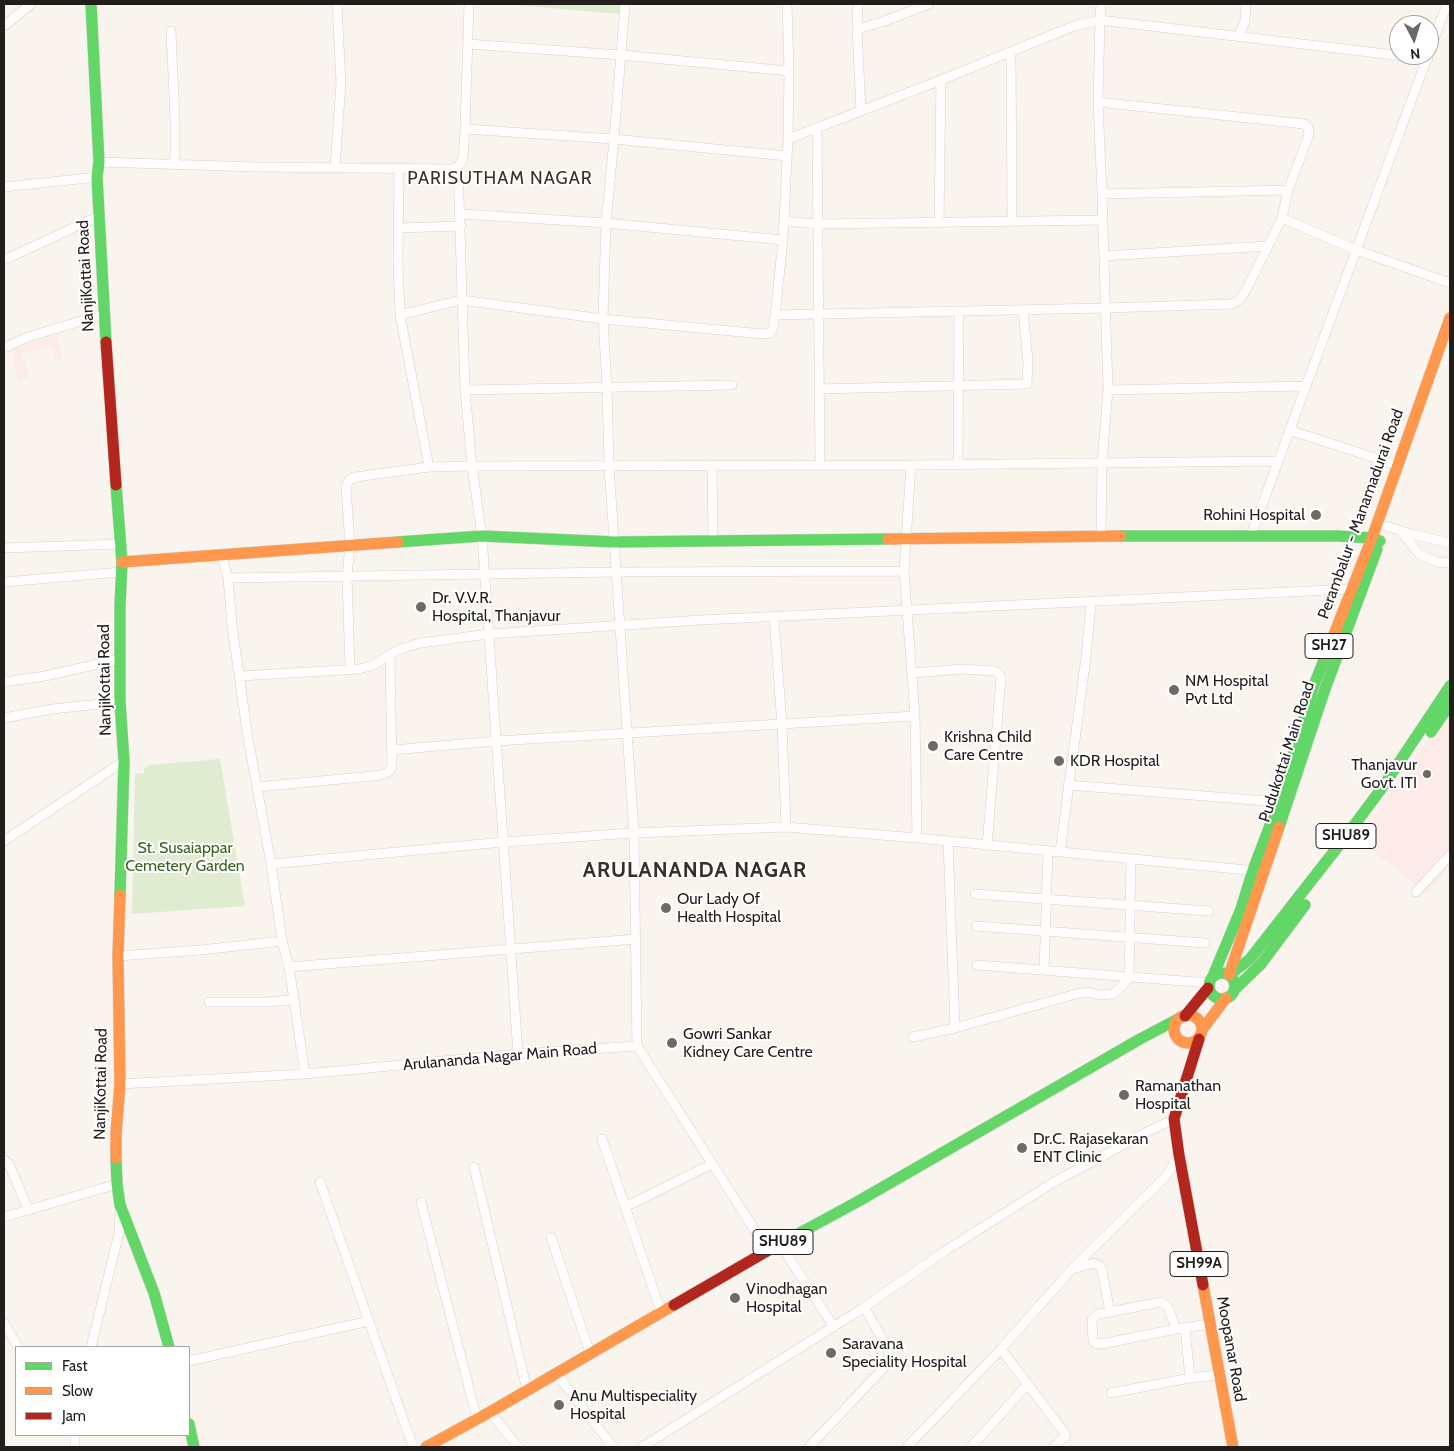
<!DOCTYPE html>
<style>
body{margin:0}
#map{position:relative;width:1454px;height:1451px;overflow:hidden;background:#faf4ee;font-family:Cabin,sans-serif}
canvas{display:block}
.frame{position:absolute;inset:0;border:5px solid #221e1b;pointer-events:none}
.legend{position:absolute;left:15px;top:1346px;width:175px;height:90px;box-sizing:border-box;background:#fff;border:1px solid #a7a5a4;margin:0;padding:6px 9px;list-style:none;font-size:15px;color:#221e1b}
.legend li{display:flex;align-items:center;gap:10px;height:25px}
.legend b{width:25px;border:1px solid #a7a5a4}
.north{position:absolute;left:1389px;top:15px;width:50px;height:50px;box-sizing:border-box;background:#fff;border:1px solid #a7a5a4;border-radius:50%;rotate:175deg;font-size:14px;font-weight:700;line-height:20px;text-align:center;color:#221e1b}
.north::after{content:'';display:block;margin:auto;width:18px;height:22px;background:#6e6965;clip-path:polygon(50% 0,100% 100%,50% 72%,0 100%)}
</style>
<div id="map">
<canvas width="1454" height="1451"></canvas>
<div class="frame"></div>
<ul class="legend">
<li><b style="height:6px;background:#63d668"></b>Fast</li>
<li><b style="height:6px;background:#ff974d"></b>Slow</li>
<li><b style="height:6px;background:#b3261e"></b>Jam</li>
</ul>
<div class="north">N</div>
</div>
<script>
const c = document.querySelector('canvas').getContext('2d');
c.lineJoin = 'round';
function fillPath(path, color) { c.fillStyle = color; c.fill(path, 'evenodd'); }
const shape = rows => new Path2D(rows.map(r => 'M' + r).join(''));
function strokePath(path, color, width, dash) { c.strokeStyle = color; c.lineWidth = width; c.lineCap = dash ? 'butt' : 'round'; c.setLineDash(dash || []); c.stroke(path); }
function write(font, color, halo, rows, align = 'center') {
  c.font = font + ' Cabin,sans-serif'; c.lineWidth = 4; c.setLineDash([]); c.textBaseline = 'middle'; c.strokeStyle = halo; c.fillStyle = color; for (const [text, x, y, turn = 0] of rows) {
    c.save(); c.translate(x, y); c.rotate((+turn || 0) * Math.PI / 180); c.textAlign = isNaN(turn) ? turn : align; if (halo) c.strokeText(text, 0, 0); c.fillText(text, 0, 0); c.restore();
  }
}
fillPath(shape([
 [56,335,63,358,56,361,51,345,22,354,29,377,18,381,12,349],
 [1450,710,1450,867,1427,894,1357,839]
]), '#fdebea');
fillPath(shape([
 [504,4,620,4,619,14],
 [220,759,245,906,132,914,135,774,144,773,144,768,148,767,148,765]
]), '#e0ecd2');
const street = shape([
 [858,4,857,29,882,22,929,4],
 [4,26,31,4],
 [857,29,861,111],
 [171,31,175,119,175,164],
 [1239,36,1245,21,1246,4],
 [468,44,621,55,789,71],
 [1011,53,1012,221],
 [1098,102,1304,124,1308,128,1309,135,1288,190],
 [817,128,820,465],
 [465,129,469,4],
 [788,139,941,80,1074,26,1100,20,1428,59],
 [99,162,257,167,450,169,458,167,463,159,465,129,614,139,625,4],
 [335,167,341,83,337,4],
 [458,167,465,390,472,466,482,536,518,1054],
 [399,169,398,262,400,315,429,467],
 [4,187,97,177],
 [461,214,606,223,783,240],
 [1282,218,1356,250,1450,283],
 [784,221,818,224,1103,220],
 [939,222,941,80],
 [399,228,461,226],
 [1104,256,1268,246],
 [4,260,99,216],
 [400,315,461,300,603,319,763,334,770,333,773,328,775,315,783,240,788,139,789,71,787,4],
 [775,315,1105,308,1231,304,1239,300,1245,292,1282,218,1288,190,1102,194],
 [4,348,28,337,104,314],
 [819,389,1027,384,1028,361,1023,310],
 [465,390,732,385],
 [1108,390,1306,386],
 [1289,430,1397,465],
 [958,464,959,311],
 [712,465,713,540],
 [911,465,904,571,915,716,917,838],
 [1386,526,1411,534,1450,543],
 [1401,531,1419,554,1440,563,1450,562],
 [1251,535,1447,4],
 [1101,536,1102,463,1108,390,1102,194,1098,102,1100,20,1101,4],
 [4,548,120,544],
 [221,554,228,578,232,625,248,738,271,864,282,941,289,967,305,1074],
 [228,578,617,572,904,571],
 [4,582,121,572],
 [774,617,782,725,786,827],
 [350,669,347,576,350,545,346,487,349,480,356,477,429,467,472,466,911,465,1278,461],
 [912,673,962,669,994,671,998,673,1001,677,987,846],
 [240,676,359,669,371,666,400,649,420,643,489,634,701,620,1351,589],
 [4,682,45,676,120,659],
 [4,718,52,709,120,702],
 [392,750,496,741,915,716],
 [1068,785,1279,802],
 [258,787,382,775,388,772,392,767,390,655],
 [4,841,124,761],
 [948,842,955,1028],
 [1060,852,1086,657,1091,602],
 [271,864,503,842,634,833,786,827,917,838,1257,871],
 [1416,892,1450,855],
 [975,894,1209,911],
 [976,926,1205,943],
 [118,956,201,950,282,941],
 [977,965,1209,983],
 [289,967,636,939],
 [1044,970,1048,851],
 [209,1002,267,1002,293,1000],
 [913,1037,955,1028,1076,994,1088,992,1100,995,1112,994,1119,989,1129,977,1131,859],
 [637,1046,634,833,609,466,607,387,603,319,606,223,614,139,787,156],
 [120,1084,305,1074,518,1054,637,1046,768,1251],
 [602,1139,661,1312],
 [4,1160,9,1164,28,1209],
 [474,1167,527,1390],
 [320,1182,413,1447],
 [421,1202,477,1419],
 [625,1207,712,1164],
 [4,1217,117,1184],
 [551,1237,590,1353],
 [780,1244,834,1327],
 [1072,1269,1094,1263,1100,1266,1102,1271,1110,1312,1161,1302,1168,1307,1176,1329,1210,1324],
 [1110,1312,1098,1314,1092,1320,1093,1340,1095,1343,1101,1344,1176,1329],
 [4,1323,18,1347],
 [1185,1328,1190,1378],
 [91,1347,119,1233,120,1211],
 [1001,1349,1066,1435,1054,1447],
 [189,1361,369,1321],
 [556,1373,613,1447],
 [1111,1393,1190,1378,1219,1375],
 [490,1412,518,1447],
 [75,1435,75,1447],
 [642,1447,863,1308,945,1251,1054,1182,1147,1132,1174,1119],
 [809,1447,891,1360,885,1343,867,1312,863,1308],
 [907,1447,1001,1349,1072,1269,1167,1175,1179,1155],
 [971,1447,1027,1385]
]);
const fast = shape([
 [91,4,99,162,97,177,106,342],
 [116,485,122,562,120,606,120,702,124,761,120,895],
 [1121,536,1338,536,1372,538,1380,541],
 [398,542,482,536,615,542,888,539],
 [1431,732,1450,704],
 [1279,827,1325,689,1377,549],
 '1209 986a13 13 0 1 1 26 0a13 13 0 1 1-26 0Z',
 [1229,975,1250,959,1347,835,1384,785,1450,686],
 [1213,976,1241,909,1253,870,1279,802,1314,685,1326,655],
 [1234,990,1261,964,1305,905],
 [116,1158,117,1184,120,1205,154,1293,169,1347],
 [774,1247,857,1202,1140,1039,1178,1019],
 [189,1424,194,1447]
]);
const slow = shape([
 [888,539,1121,536],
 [122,562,398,542],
 [1326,655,1372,538,1450,318],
 [1229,975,1279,827],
 '1174 1029a14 14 0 1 1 28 0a14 14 0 1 1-28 0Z',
 [1202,1030,1226,998],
 [116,1158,116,1133,120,1084,118,956,120,895],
 [1203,1285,1233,1447],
 [426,1447,490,1412,674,1305]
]);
const jam = shape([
 [106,342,116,485],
 [1185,1016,1208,988],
 [1199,1039,1174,1119,1179,1155,1203,1285],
 [674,1305,774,1247]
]);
strokePath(street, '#d5d0cc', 10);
strokePath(fast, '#d5d0cc', 12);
strokePath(slow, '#d5d0cc', 12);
strokePath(jam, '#d5d0cc', 12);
strokePath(street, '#fefdfc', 9);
strokePath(fast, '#63d668', 11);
strokePath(slow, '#ff974d', 11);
strokePath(jam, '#b3261e', 11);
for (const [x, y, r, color] of [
 [1316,515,6,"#6e6965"],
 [421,607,6,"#6e6965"],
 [1174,690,6,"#6e6965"],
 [933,746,6,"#6e6965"],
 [1059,761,6,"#6e6965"],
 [1427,774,5,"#6e6965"],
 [666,908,6,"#6e6965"],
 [672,1043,6,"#6e6965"],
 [1124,1095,6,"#6e6965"],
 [1022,1148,6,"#6e6965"],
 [735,1298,6,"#6e6965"],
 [831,1353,6,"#6e6965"],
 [559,1405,6,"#6e6965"]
]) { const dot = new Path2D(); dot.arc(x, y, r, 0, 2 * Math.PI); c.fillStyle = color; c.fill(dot); strokePath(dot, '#fff', 2); }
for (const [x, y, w] of [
 [1329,646,48],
 [1346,836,60],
 [783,1242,60],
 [1199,1264,58]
]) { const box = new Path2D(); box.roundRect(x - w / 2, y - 12.5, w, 25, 4); c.fillStyle = '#fff'; c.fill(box); strokePath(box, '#221e1b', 1); }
write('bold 15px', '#221e1b', null, [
 ["SH27",1329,646],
 ["SHU89",1346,836],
 ["SHU89",783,1242],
 ["SH99A",1199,1264]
]);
write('16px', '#221e1b', '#fff', [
 ["NanjiKottai Road",86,276,-93],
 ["Perambalur - Manamadurai Road",1361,514,-70],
 ["NanjiKottai Road",105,680,-91],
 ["Pudukottai Main Road",1287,752,-72],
 ["Arulananda Nagar Main Road",500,1057,-5],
 ["NanjiKottai Road",101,1084,-89],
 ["Moopanar Road",1231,1349,80]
]);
write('16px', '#221e1b', '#fff', [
 ["Rohini Hospital",1305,515,"right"],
 ["Dr. V.V.R.",432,598],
 ["Hospital, Thanjavur",432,616],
 ["NM Hospital",1185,681],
 ["Pvt Ltd",1185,699],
 ["Krishna Child",944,737],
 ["Care Centre",944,755],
 ["KDR Hospital",1070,761],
 ["Thanjavur",1417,765,"right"],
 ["Govt. ITI",1417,783,"right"],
 ["Our Lady Of",677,899],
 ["Health Hospital",677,917],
 ["Gowri Sankar",683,1034],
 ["Kidney Care Centre",683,1052],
 ["Ramanathan",1135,1086],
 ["Hospital",1135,1104],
 ["Dr.C. Rajasekaran",1033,1139],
 ["ENT Clinic",1033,1157],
 ["Vinodhagan",746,1289],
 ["Hospital",746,1307],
 ["Saravana",842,1344],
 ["Speciality Hospital",842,1362],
 ["Anu Multispeciality",570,1396],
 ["Hospital",570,1414]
], 'left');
write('16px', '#3c6421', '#fff', [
 ["St. Susaiappar",185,848],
 ["Cemetery Garden",185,866]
]);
c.letterSpacing = '1px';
write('18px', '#393028', '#fff', [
 ["PARISUTHAM NAGAR",500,179]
]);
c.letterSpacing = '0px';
c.letterSpacing = '1px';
write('bold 21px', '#393028', '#fff', [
 ["ARULANANDA NAGAR",695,871]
]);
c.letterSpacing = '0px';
</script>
